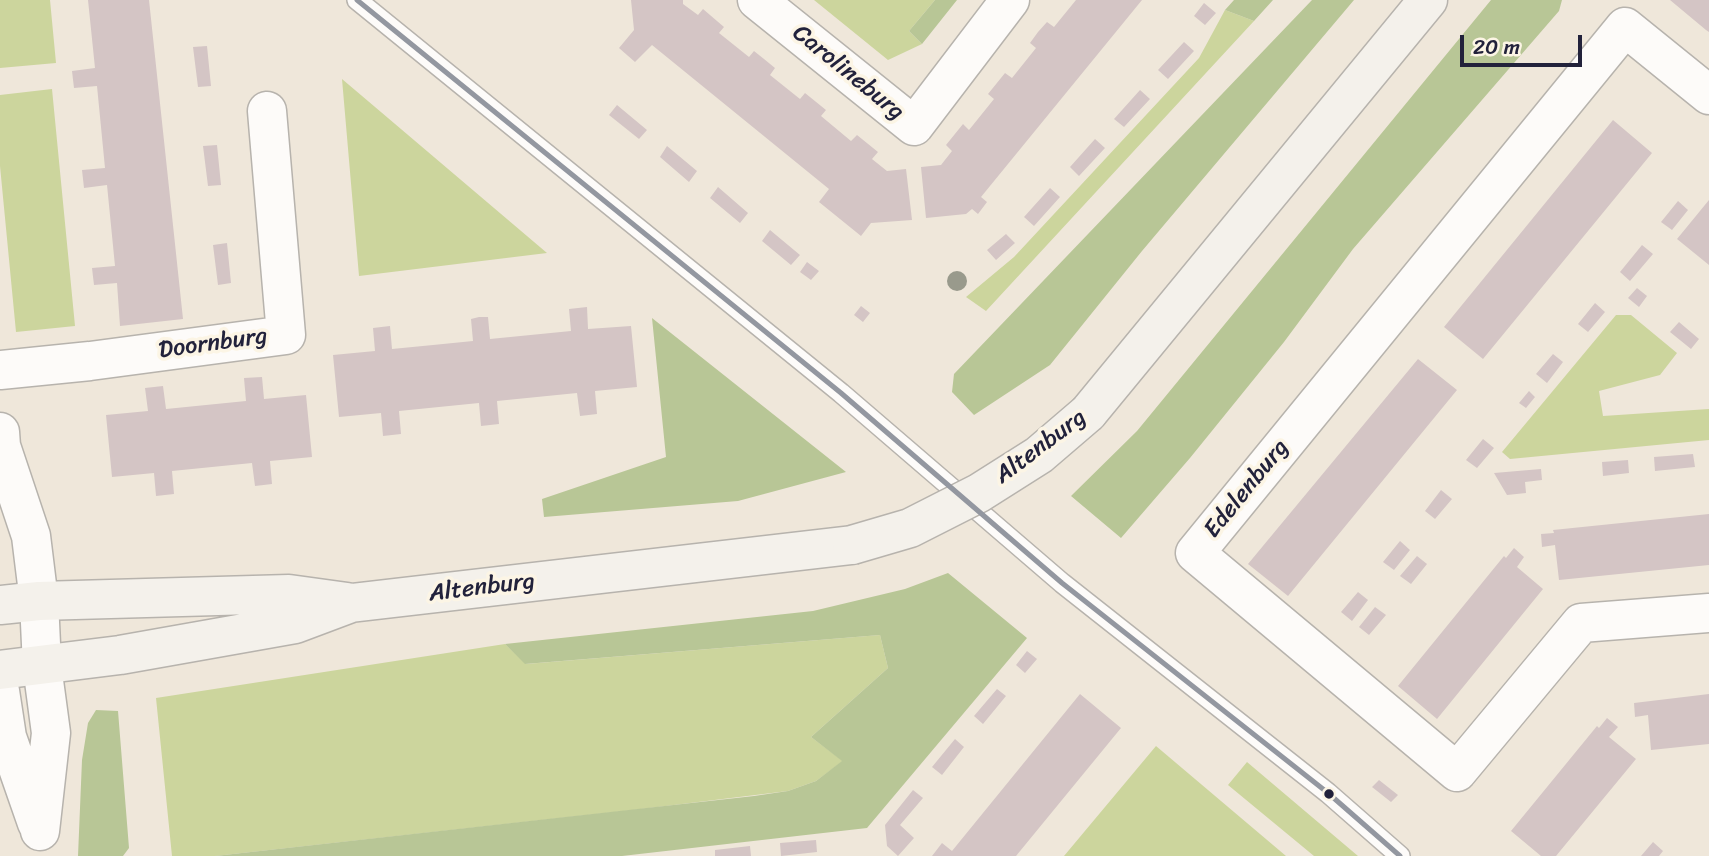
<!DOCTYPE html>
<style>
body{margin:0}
#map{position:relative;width:1709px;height:856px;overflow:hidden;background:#efe7da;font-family:Sriracha,sans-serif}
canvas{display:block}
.scale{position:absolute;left:1460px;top:35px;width:122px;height:32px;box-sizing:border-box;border:4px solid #22223b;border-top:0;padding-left:9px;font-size:21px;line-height:24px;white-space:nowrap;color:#22223b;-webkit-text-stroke:5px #fcf5e5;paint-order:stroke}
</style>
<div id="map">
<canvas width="1709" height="856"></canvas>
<div class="scale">20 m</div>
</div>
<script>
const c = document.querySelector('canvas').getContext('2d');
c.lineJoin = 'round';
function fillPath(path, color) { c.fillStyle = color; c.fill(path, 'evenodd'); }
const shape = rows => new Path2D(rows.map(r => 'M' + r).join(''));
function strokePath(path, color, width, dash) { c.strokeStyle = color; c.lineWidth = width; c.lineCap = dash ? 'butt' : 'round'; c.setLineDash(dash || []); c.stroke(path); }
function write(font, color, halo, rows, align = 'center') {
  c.font = font + ' Sriracha,sans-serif'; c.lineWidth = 7; c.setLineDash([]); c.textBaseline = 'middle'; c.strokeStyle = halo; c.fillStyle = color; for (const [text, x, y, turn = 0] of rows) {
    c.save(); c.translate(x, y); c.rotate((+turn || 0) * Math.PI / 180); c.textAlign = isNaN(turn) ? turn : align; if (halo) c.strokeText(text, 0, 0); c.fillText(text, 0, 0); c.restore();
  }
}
fillPath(shape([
 [0,0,50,0,56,63,0,68],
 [814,0,935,0,909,31,922,44,888,60],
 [1225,10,1254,21,986,311,966,297,1014,257,1199,58],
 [342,79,388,118,547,253,359,276],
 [52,89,75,326,16,332,0,166,0,95],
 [1616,315,1631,315,1677,353,1660,375,1599,391,1603,416,1709,409,1709,440,1510,459,1502,452],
 [880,635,888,668,811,737,843,761,816,781,788,791,633,810,215,856,172,856,156,698,505,644,526,664],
 [1156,746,1286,856,1064,856],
 [1247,762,1358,856,1314,856,1228,785]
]), '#ccd59d');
fillPath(shape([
 [935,0,957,0,922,44,909,31],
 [1234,0,1273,0,1254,21,1225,10],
 [1312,0,1354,0,1142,251,1050,365,974,415,952,392,954,374],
 [1491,0,1562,0,1559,11,1353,249,1284,342,1190,458,1121,538,1071,496,1137,431],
 [652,318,846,472,738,501,544,517,542,499,666,457],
 [948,573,1027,638,867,828,622,856,215,856,754,796,788,791,816,781,842,761,811,737,888,668,880,635,525,664,505,644,813,611,905,589],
 [96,710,118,711,129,848,123,856,78,856,82,760,88,723]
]), '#b8c696');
fillPath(shape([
 [88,0,149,0,183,319,120,326,117,283,94,285,92,268,115,266,107,185,84,188,82,170,105,168,97,86,74,88,72,71,95,68],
 [631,0,683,0,683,4,698,15,703,9,724,27,719,33,749,57,754,51,764,59,775,68,770,75,800,99,805,93,826,110,821,116,851,141,857,135,878,152,872,159,887,171,906,169,912,220,871,223,861,236,819,202,829,189,652,45,635,62,619,48,634,30],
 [1076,0,1142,0,981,197,987,202,978,214,972,209,966,214,926,218,921,167,941,165,952,151,946,145,963,124,969,130,994,99,988,94,1005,73,1012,78,1036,48,1030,43,1038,32,1047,22,1054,27],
 [1670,0,1709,0,1709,32,1706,30],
 [1204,3,1216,13,1205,25,1194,16],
 [1184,42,1194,51,1168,79,1158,70],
 [207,46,211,86,198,87,193,47],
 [1140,90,1150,99,1124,127,1114,119],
 [617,105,647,130,639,139,609,115],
 [1613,120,1652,153,1483,359,1444,327],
 [1095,139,1105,148,1079,176,1070,167],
 [217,145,221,185,208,186,203,146],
 [667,146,697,171,689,182,660,157],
 [718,187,748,213,740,223,710,198],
 [1050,188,1060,197,1034,226,1024,217],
 [1709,200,1709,265,1677,239],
 [1678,201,1688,210,1672,230,1661,222],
 [770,230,800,255,791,265,762,241],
 [1006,234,1015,243,996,260,987,250],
 [227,243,231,283,218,285,213,245],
 [1642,245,1653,254,1630,281,1620,272],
 [807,262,819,271,811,280,800,272],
 [1637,288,1647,296,1639,307,1628,298],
 [1595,303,1605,312,1588,332,1578,324],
 [861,306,870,313,863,322,854,315],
 [587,307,588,329,631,326,637,387,595,391,597,414,580,416,577,393,497,401,499,424,481,426,479,403,399,411,401,434,383,436,381,413,339,417,333,355,375,351,373,328,390,326,392,349,433,345,473,341,471,319,479,317,488,317,490,339,571,331,569,309],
 [1679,322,1699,339,1691,349,1670,332],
 [1553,354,1563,362,1547,383,1536,374],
 [1418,359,1457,390,1288,596,1248,564],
 [262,377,264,399,306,395,312,457,270,461,272,484,255,486,252,463,172,471,174,494,156,496,154,473,112,477,106,415,148,411,145,388,163,386,166,409,246,401,244,378],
 [1529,391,1535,397,1526,408,1519,403],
 [1483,439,1494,448,1477,468,1466,460],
 [1693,454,1695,467,1655,471,1654,457],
 [1628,460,1629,473,1603,476,1602,462],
 [1541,469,1542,480,1525,482,1526,493,1507,495,1494,473],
 [1441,490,1452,499,1435,519,1425,511],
 [1709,514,1709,565,1559,580,1555,545,1542,547,1541,534,1554,533,1553,530],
 [1400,541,1410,550,1394,570,1383,562],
 [1514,548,1524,557,1517,567,1543,589,1437,719,1398,686,1504,556,1506,558],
 [1417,556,1427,564,1411,584,1400,576],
 [1358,592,1368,600,1352,621,1341,612],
 [1375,607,1386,615,1369,635,1359,627],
 [1027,651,1037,659,1025,673,1016,665],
 [997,689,1006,696,983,724,974,716],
 [1080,694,1121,728,1016,856,932,856,942,843,952,851],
 [1709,694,1709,744,1651,750,1648,715,1635,717,1634,703],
 [1607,718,1618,727,1609,737,1636,759,1556,856,1541,856,1511,831,1597,726,1599,728],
 [955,739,964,747,942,775,932,767],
 [1379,780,1398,795,1391,802,1372,787],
 [913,790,923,798,900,825,914,838,898,856,887,846,885,825],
 [816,840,817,852,781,856,780,843],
 [1653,842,1663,851,1659,856,1641,856],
 [750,846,751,856,715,856,715,850]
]), '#d4c5c5');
const lane = shape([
 [357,0,841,393,1062,583,1328,793,1400,856]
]);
const street = shape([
 [757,0,914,126,1010,0],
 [1709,95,1625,27,1195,553,1457,772,1581,623,1709,613],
 [0,370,90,361,286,335,267,111],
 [0,432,1,446,31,536,39,601,42,666,51,733,40,831],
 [0,691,7,737,37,823]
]);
const secondary = shape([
 [1088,413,1428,0],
 [0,605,39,601,289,594,347,602],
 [0,670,120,655,295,624,351,603,852,545]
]);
strokePath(lane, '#b7b3ad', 22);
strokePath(street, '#b7b3ad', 41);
strokePath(secondary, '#b7b3ad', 41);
strokePath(lane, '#fdfbf9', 19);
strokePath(street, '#fdfbf9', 38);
strokePath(secondary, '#f4f1eb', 38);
const secondaryBridge = shape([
 [852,545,910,528,979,493,1039,455,1088,413]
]);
strokePath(secondaryBridge, '#b7b3ad', 41, []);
strokePath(secondaryBridge, '#f4f1eb', 38);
strokePath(shape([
 [357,0,841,393,1062,583,1328,793,1400,856]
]), '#9397a0', 5);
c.fillStyle = '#999a8c';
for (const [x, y] of [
 [957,281]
]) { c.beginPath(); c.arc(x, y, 10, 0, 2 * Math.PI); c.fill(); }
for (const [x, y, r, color] of [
 [1329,794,6,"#22223b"]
]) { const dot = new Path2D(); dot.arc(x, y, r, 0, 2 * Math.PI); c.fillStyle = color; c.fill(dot); strokePath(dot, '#fcf5e5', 2.5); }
write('24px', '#22223b', '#fcf5e5', [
 ["Carolineburg",848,73,39],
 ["Doornburg",213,344,-8],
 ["Altenburg",1041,447,-37],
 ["Edelenburg",1247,489,-51],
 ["Altenburg",482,588,-7]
]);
</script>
